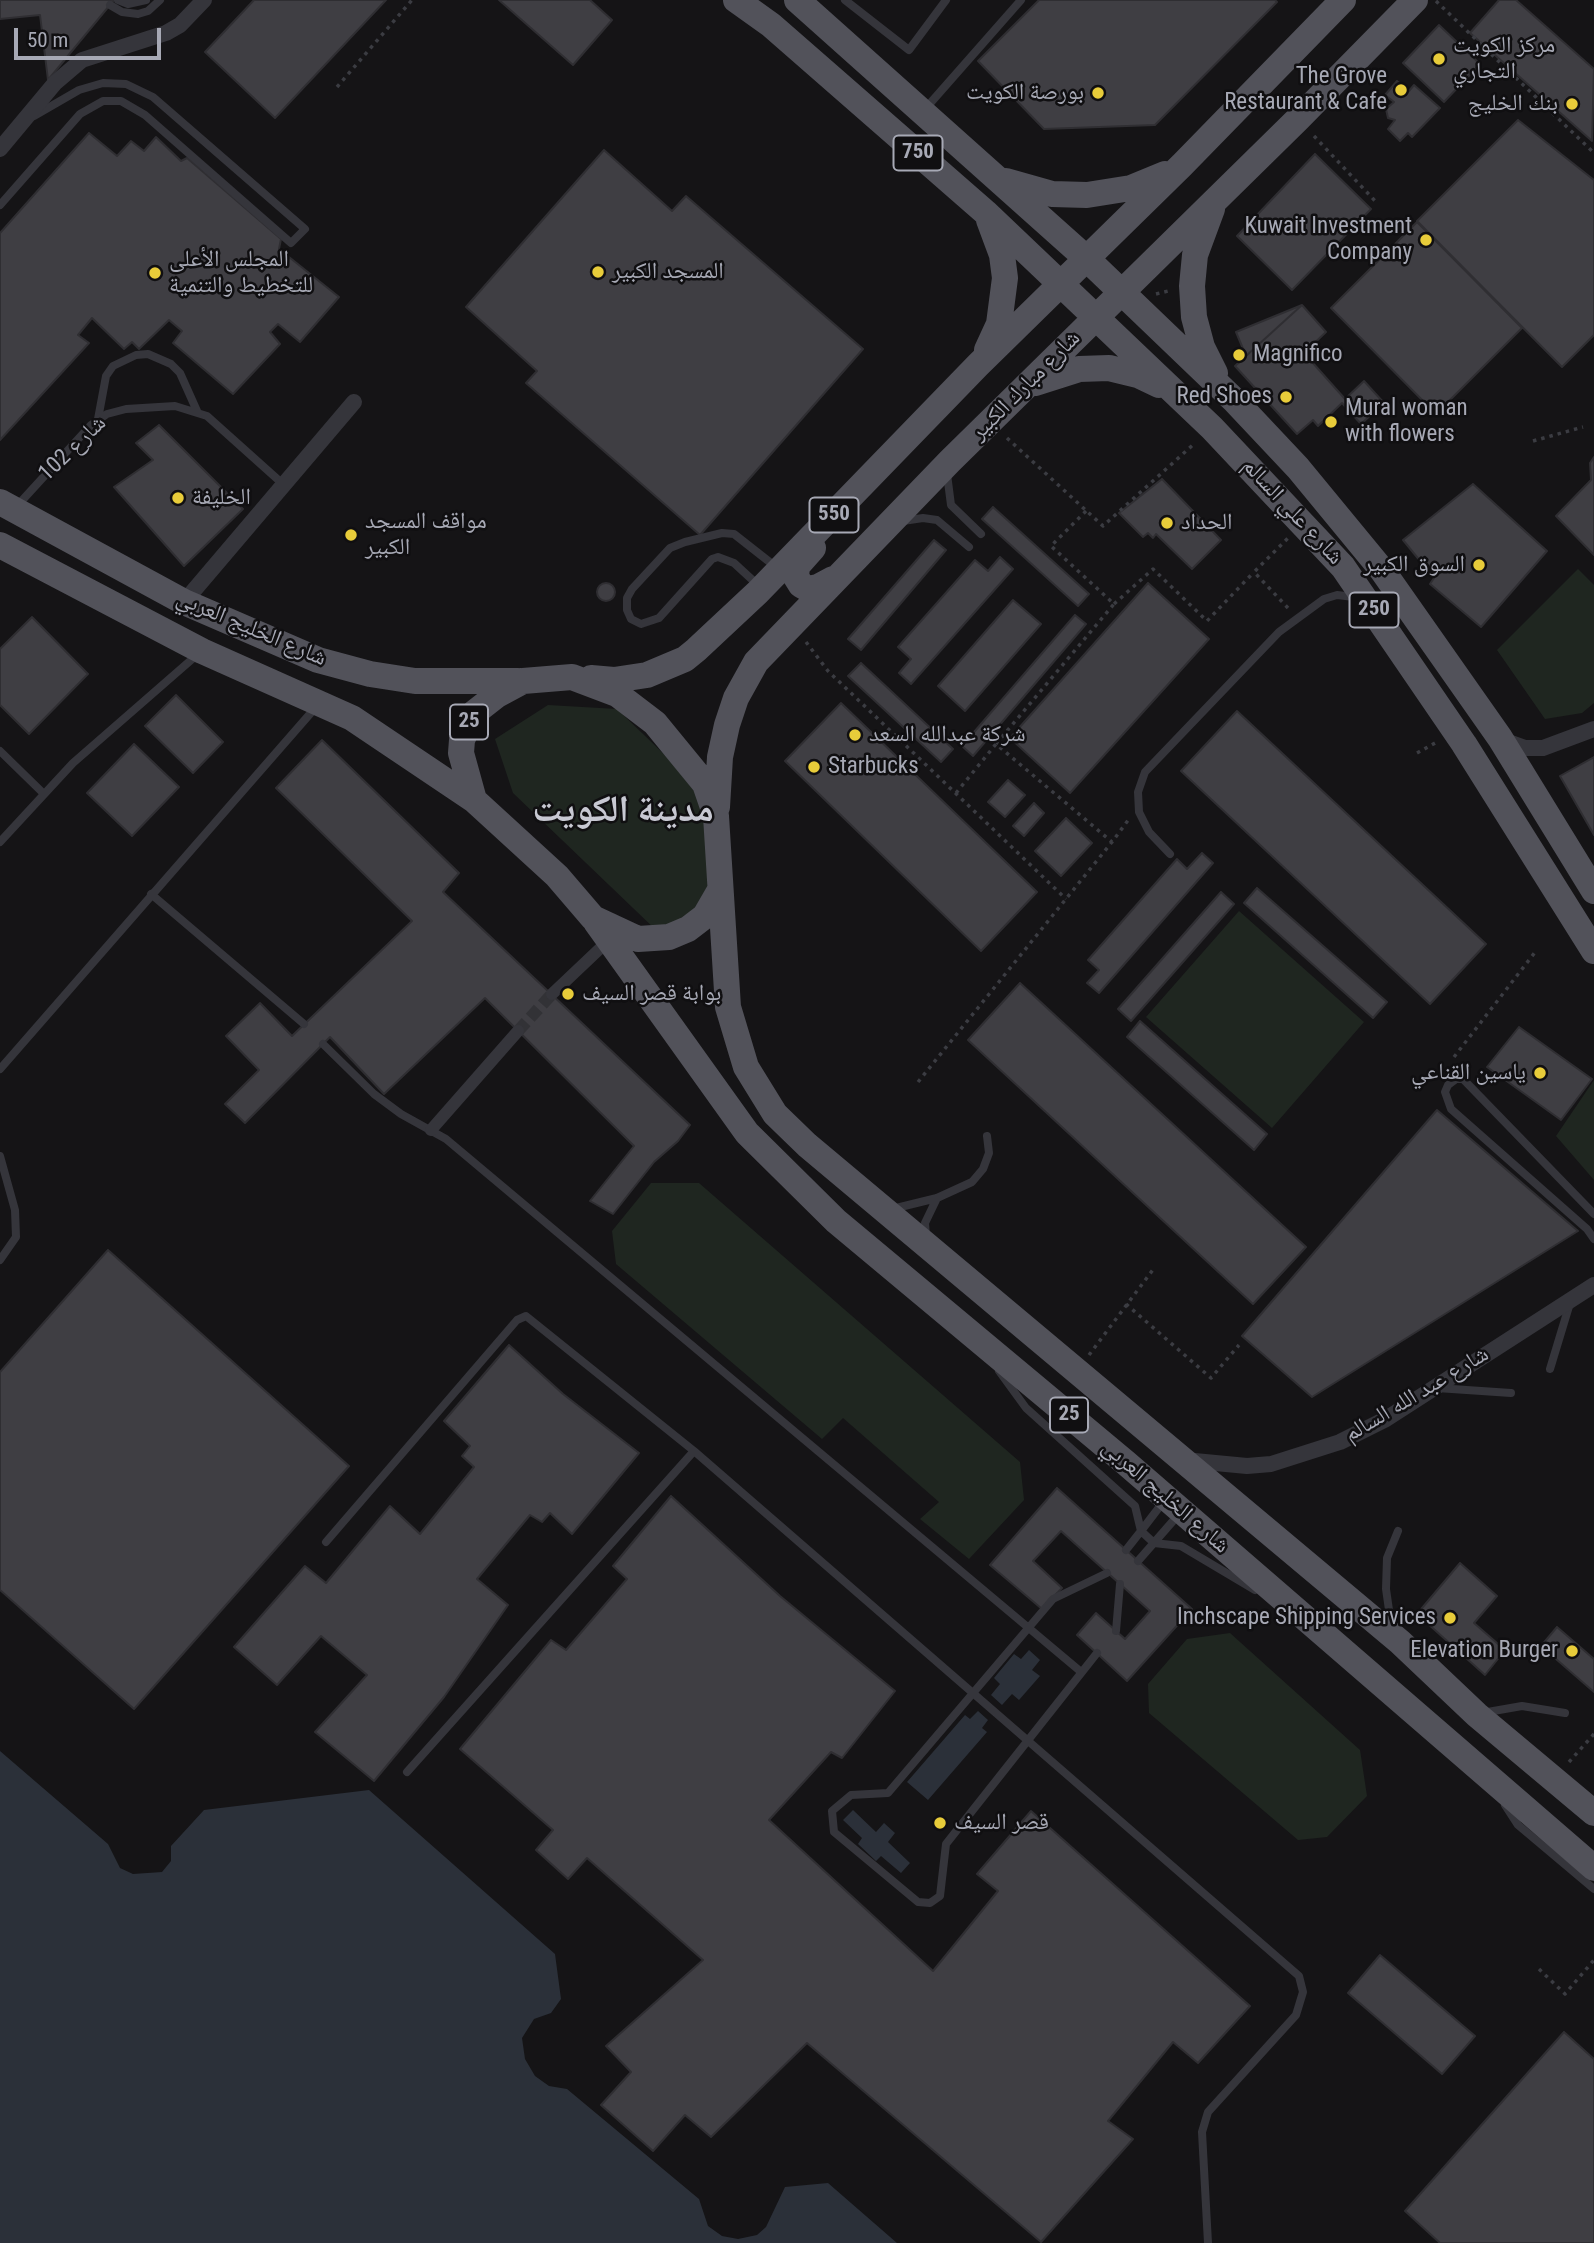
<!DOCTYPE html>
<meta charset="utf-8">
<style>
body{margin:0}
#map{position:relative;width:1594px;height:2243px;overflow:hidden;background:#151416;font-family:"Roboto Condensed",sans-serif}
canvas{display:block}
.scale{position:absolute;left:14px;top:28px;width:147px;height:32px;box-sizing:border-box;border:4px solid #a7a9b5;border-top:0;padding-left:9px;font-size:21px;line-height:24px;white-space:nowrap;color:#a7a9b5;-webkit-text-stroke:5px #100f11;paint-order:stroke}
</style>
<div id="map">
<canvas width="1594" height="2243"></canvas>
<div class="scale">50 m</div>
</div>
<script>
const c = document.querySelector('canvas').getContext('2d');
c.lineJoin = 'round';
function fillPath(path, color) { c.fillStyle = color; c.fill(path, 'evenodd'); }
const shape = rows => new Path2D(rows.map(r => 'M' + r).join(''));
function strokePath(path, color, width, dash) { c.strokeStyle = color; c.lineWidth = width; c.lineCap = dash ? 'butt' : 'round'; c.setLineDash(dash || []); c.stroke(path); }
function write(font, color, halo, rows, align = 'center') {
  c.font = font + ' "Roboto Condensed","Noto Naskh Arabic",sans-serif'; c.lineWidth = 5; c.setLineDash([]); c.textBaseline = 'middle'; c.strokeStyle = halo; c.fillStyle = color; for (const [text, x, y, turn = 0] of rows) {
    c.save(); c.translate(x, y); c.rotate((+turn || 0) * Math.PI / 180); c.textAlign = isNaN(turn) ? turn : align; if (halo) c.strokeText(text, 0, 0); c.fillText(text, 0, 0); c.restore();
  }
}
fillPath(shape([
 [1578,569,1594,585,1594,703,1582,713,1545,719,1497,650],
 [548,705,617,709,668,758,714,816,718,888,690,920,658,932,513,793,495,739],
 [1239,911,1364,1022,1272,1128,1146,1017],
 [1594,1080,1594,1180,1556,1136],
 [651,1183,699,1183,1020,1462,1024,1500,969,1559,920,1519,939,1502,843,1418,822,1439,616,1264,612,1231],
 [1230,1633,1360,1750,1367,1796,1327,1837,1298,1840,1149,1713,1148,1684,1187,1639]
]), '#1f2620');
fillPath(shape([
 [1029,1650,1040,1660,1032,1670,1040,1676,1019,1700,1012,1694,1002,1705,991,1695,1000,1684,994,1678,1014,1654,1021,1659],
 [978,1711,988,1720,982,1728,987,1732,928,1800,907,1782,965,1715,970,1719],
 [0,1751,108,1844,120,1868,133,1874,162,1872,171,1861,171,1846,204,1810,369,1790,555,1954,561,1999,551,2013,534,2019,522,2038,525,2059,535,2076,549,2086,567,2089,699,2199,708,2226,722,2236,738,2239,757,2235,766,2227,785,2187,828,2183,897,2243,0,2243],
 [853,1810,876,1832,884,1823,895,1833,888,1842,910,1863,901,1873,881,1856,876,1861,858,1844,862,1838,843,1820]
]), '#2b3039');
const building = shape([
 [0,0,114,0,48,80,40,15,0,19,0,0],
 [254,0,386,0,275,118,205,52,254,0],
 [499,0,590,0,612,20,573,65,499,0],
 [1039,0,1275,0,1277,2,1155,125,1044,129,978,61,1039,0],
 [1499,0,1516,0,1594,69,1592,141,1470,33,1499,0],
 [1439,25,1480,64,1444,102,1403,63,1439,25],
 [1397,81,1409,91,1414,85,1440,108,1412,137,1408,133,1400,141,1388,129,1395,120,1388,118,1386,109,1394,102,1385,95,1397,81],
 [1518,120,1594,180,1594,335,1562,367,1417,221,1518,120],
 [89,133,117,156,131,141,144,151,156,137,181,161,187,158,281,239,279,249,339,297,300,342,278,324,270,332,280,344,233,394,173,343,182,331,169,320,139,349,132,342,124,349,92,318,78,335,89,343,0,440,0,233,89,133],
 [604,150,672,211,686,196,863,349,700,535,526,383,537,371,466,307,604,150],
 [1315,154,1371,209,1292,290,1237,236,1315,154],
 [1417,222,1522,328,1436,414,1331,308,1417,222],
 [1302,305,1326,332,1304,353,1345,399,1364,381,1384,403,1361,424,1342,403,1318,426,1313,420,1297,434,1235,366,1302,305],
 [1302,305,1246,356,1236,332,1302,305],
 [159,425,243,509,184,566,114,487,153,460,136,443,159,425],
 [1594,457,1594,555,1556,516,1591,480,1590,463,1594,457],
 [1162,479,1221,540,1192,569,1156,534,1153,538,1148,533,1143,537,1119,513,1162,479],
 [1473,484,1547,551,1481,627,1430,584,1434,578,1403,540,1473,484],
 [993,507,1089,594,1078,606,982,519,993,507],
 [934,540,946,550,861,650,848,639,934,540],
 [1000,557,1013,569,911,684,899,673,911,659,898,647,975,560,988,571,1000,557],
 '597 592a9 9 0 1 1 18 0a9 9 0 1 1-18 0Z',
 [1148,583,1209,639,1070,793,1010,738,1148,583],
 [1013,600,1041,624,965,711,938,686,1013,600],
 [1075,615,1086,624,973,756,962,746,1075,615],
 [32,617,88,674,29,734,0,705,0,649,32,617],
 [861,663,953,749,941,762,848,676,861,663],
 [176,695,223,742,193,773,145,726,176,695],
 [841,703,1037,892,981,951,785,761,841,703],
 [1237,711,1486,944,1430,1004,1181,771,1237,711],
 [322,740,459,873,443,892,690,1125,678,1141,654,1162,613,1214,590,1201,634,1146,485,998,384,1094,330,1037,245,1123,225,1104,259,1070,226,1036,260,1003,292,1036,412,921,276,788,322,740],
 [134,744,179,787,132,836,87,793,134,744],
 [1594,757,1594,835,1560,776,1594,757],
 [1008,780,1025,795,1005,817,988,802,1008,780],
 [1034,803,1044,813,1024,836,1013,826,1034,803],
 [1066,818,1092,843,1061,876,1035,851,1066,818],
 [1202,853,1213,863,1099,993,1087,983,1099,970,1088,960,1177,859,1187,869,1202,853],
 [1257,888,1387,1002,1373,1018,1244,903,1257,888],
 [1221,892,1234,904,1131,1021,1118,1009,1221,892],
 [1020,983,1306,1247,1253,1304,968,1040,1020,983],
 [1140,1021,1267,1134,1254,1150,1127,1037,1140,1021],
 [1519,1027,1592,1079,1561,1120,1487,1067,1519,1027],
 [1437,1110,1578,1231,1312,1397,1242,1336,1437,1110],
 [108,1250,349,1466,134,1709,0,1590,0,1372,108,1250],
 [509,1345,563,1394,639,1453,572,1534,550,1513,542,1522,530,1515,477,1579,508,1605,444,1697,374,1781,315,1732,367,1675,321,1636,277,1685,234,1647,305,1566,326,1583,390,1506,420,1534,474,1467,462,1456,470,1446,444,1421,509,1345],
 [1057,1488,1192,1609,1127,1681,1077,1635,1096,1613,1125,1639,1150,1611,1061,1531,1033,1561,1062,1588,1042,1609,990,1565,1057,1488],
 [671,1496,780,1596,895,1691,842,1758,831,1752,769,1820,933,1971,998,1891,977,1874,1031,1811,1250,2006,1198,2063,1173,2042,1108,2121,1133,2139,1041,2242,807,2043,711,2137,685,2115,653,2151,601,2105,631,2072,606,2046,703,1960,587,1858,568,1879,536,1850,553,1830,460,1749,551,1640,566,1650,627,1579,613,1566,671,1496],
 [1460,1563,1497,1596,1474,1623,1505,1650,1485,1675,1417,1614,1460,1563],
 [1557,1627,1594,1659,1594,1692,1541,1646,1557,1627],
 [1380,1955,1475,2036,1442,2074,1348,1993,1380,1955],
 [1564,2032,1594,2059,1594,2243,1440,2243,1405,2211,1564,2032]
]);
fillPath(building, '#3f3e43');
strokePath(building, '#2f2e32', 2);
strokePath(shape([
 [518,1031,552,994]
]), '#323236', 12, [12, 6]);
strokePath(shape([
 [1436,1,1594,153],
 [337,87,412,0],
 [1314,136,1377,203],
 [1156,294,1172,290],
 [1007,438,1103,526,1195,443],
 [1533,441,1583,427],
 [1086,511,1051,546,1114,604,996,744,1112,842,1129,819],
 [1114,604,1153,569,1207,621,1254,572],
 [1288,608,1254,572,1288,538],
 [806,642,828,671,1066,899],
 [1417,753,1437,742],
 [956,793,996,744],
 [1454,1057,1536,951],
 [918,1082,1112,842],
 [1126,1304,1211,1378,1239,1345],
 [1089,1355,1155,1267],
 [1569,1762,1594,1734],
 [1539,1969,1565,1994,1594,1960]
]), '#3b3c42', 3.5, [3.5, 5]);
strokePath(shape([
 [118,0,128,4,146,0],
 [845,0,909,50,946,0],
 [110,5,122,12,138,14,148,11,160,0],
 [926,108,1021,0],
 [0,205,80,114,103,101,121,101,145,115,291,243,305,229,153,97,126,84,103,83,79,90,34,116],
 [98,419,106,376,113,366,136,355,148,354,171,364,180,373,197,411],
 [947,474,951,505,981,534],
 [17,506,91,425,107,414,126,409,175,406,207,416,284,485],
 [903,521,923,518,937,520,969,547],
 [759,586,734,563,718,557,712,559,659,618,641,624,631,619,627,610,627,598,632,589,670,548,685,542,722,533,734,534,776,567],
 [0,751,43,793],
 [0,842,73,763,198,654],
 [1170,854,1149,832,1139,812,1138,792,1145,772,1279,632,1324,599,1337,595,1354,597],
 [151,894,304,1024],
 [323,1044,374,1094,401,1114,446,1139,1080,1671],
 [0,1069,316,707],
 [0,1156,15,1210,16,1237,0,1260],
 [892,1209,937,1198,972,1182,983,1169,989,1153,987,1136],
 [1594,1214,1463,1079,1456,1079,1448,1085,1445,1092,1451,1109,1587,1229,1594,1239],
 [926,1235,925,1223,937,1198],
 [1550,1369,1570,1303],
 [999,1371,1026,1408,1135,1506,1141,1531,1126,1550],
 [1437,1388,1511,1393],
 [1164,1501,1141,1531,1154,1543,1181,1546,1255,1590],
 [326,1542,517,1320,526,1316,694,1451],
 [1138,1561,1180,1513],
 [1391,1624,1386,1589,1387,1558,1398,1531],
 [1116,1631,1120,1584],
 [1097,1653,946,1844,940,1896,930,1903,918,1902,834,1832,832,1811,851,1795,888,1793,1053,1599,1107,1573],
 [1482,1713,1522,1706,1565,1713],
 [407,1772,694,1451,1299,1976,1303,1992,1296,2015,1208,2112,1202,2132,1208,2243],
 [1505,1805,1518,1825,1594,1889]
]), '#35353b', 8);
strokePath(shape([
 [552,994,609,940],
 [431,1130,518,1031]
]), '#35353b', 12);
strokePath(shape([
 [0,149,55,83,82,60,166,33,180,25,204,0],
 [184,602,354,402],
 [1500,739,1525,748,1543,748,1594,729],
 [1184,1460,1247,1466,1271,1464,1340,1442,1386,1419,1594,1285]
]), '#35353b', 16);
strokePath(shape([
 [736,0,771,25,985,212,1212,428,1343,567,1464,744,1594,951],
 [797,0,1087,259,1234,400,1298,468,1382,570,1500,738,1594,891],
 [1006,181,1052,194,1087,195,1131,188,1165,174],
 [1212,209,1195,255,1192,286,1194,317,1202,347,1215,373],
 [987,350,999,324,1005,278,1002,255,989,220],
 [1035,383,1079,369,1109,368,1138,375,1159,385],
 [0,502,184,602,318,660,370,674,415,681,518,681],
 [0,545,202,651,352,718,474,800],
 [813,548,797,566,796,577,801,585,808,589,818,587,833,579],
 [591,678,614,680,647,675,685,659,696,650,758,592,978,365,1182,165,1343,0],
 [717,807,720,757,727,725,736,698,756,662,950,461,1298,119,1415,0],
 [720,890,705,916,688,929,669,937,638,939,593,918,557,876,474,800,461,753,462,740,474,713,497,695,523,681,572,677,617,694,655,723,705,784,716,816,728,1007,746,1067,775,1114,807,1145,1400,1642,1477,1715,1594,1813],
 [596,922,747,1133,836,1221,1126,1463,1594,1868]
]), '#52525a', 26);
for (const [x, y, r, color] of [
 [1439,59,7,"#e8cc3a"],
 [1401,90,7,"#e8cc3a"],
 [1098,93,7,"#e8cc3a"],
 [1572,104,7,"#e8cc3a"],
 [1426,240,7,"#e8cc3a"],
 [598,272,7,"#e8cc3a"],
 [155,273,7,"#e8cc3a"],
 [1239,355,7,"#e8cc3a"],
 [1286,397,7,"#e8cc3a"],
 [1331,422,7,"#e8cc3a"],
 [178,498,7,"#e8cc3a"],
 [1167,523,7,"#e8cc3a"],
 [351,535,7,"#e8cc3a"],
 [1479,565,7,"#e8cc3a"],
 [855,735,7,"#e8cc3a"],
 [814,767,7,"#e8cc3a"],
 [568,994,7,"#e8cc3a"],
 [1540,1073,7,"#e8cc3a"],
 [1450,1618,7,"#e8cc3a"],
 [1572,1651,7,"#e8cc3a"],
 [940,1823,7,"#e8cc3a"]
]) { const dot = new Path2D(); dot.arc(x, y, r, 0, 2 * Math.PI); c.fillStyle = color; c.fill(dot); strokePath(dot, '#100f11', 2.5); }
for (const [x, y, w] of [
 [918,153,49],
 [834,515,49],
 [1374,610,49],
 [469,722,38],
 [1069,1415,38]
]) { const box = new Path2D(); box.roundRect(x - w / 2, y - 17.5, w, 35, 5); c.fillStyle = '#100f11'; c.fill(box); strokePath(box, '#a7a9b5', 2); }
write('bold 21px', '#a7a9b5', null, [
 ["750",918,153],
 ["550",834,515],
 ["250",1374,610],
 ["25",469,722],
 ["25",1069,1415]
]);
write('23px', '#a7a9b5', '#100f11', [
 ["مركز الكويت",1453,46],
 ["التجاري",1453,72],
 ["The Grove",1387,77,"right"],
 ["Restaurant & Cafe",1387,103,"right"],
 ["بورصة الكويت",1084,93,"right"],
 ["بنك الخليج",1558,104,"right"],
 ["Kuwait Investment",1412,227,"right"],
 ["Company",1412,253,"right"],
 ["المجلس الأعلى",169,260],
 ["للتخطيط والتنمية",169,286],
 ["المسجد الكبير",612,272],
 ["Magnifico",1253,355],
 ["Red Shoes",1272,397,"right"],
 ["Mural woman",1345,409],
 ["with flowers",1345,435],
 ["الخليفة",192,498],
 ["مواقف المسجد",365,522],
 ["الكبير",365,548],
 ["الحداد",1181,523],
 ["السوق الكبير",1465,565,"right"],
 ["شركة عبدالله السعد",869,735],
 ["Starbucks",828,767],
 ["بوابة قصر السيف",582,994],
 ["ياسين القناعي",1526,1073,"right"],
 ["Inchscape Shipping Services",1436,1618,"right"],
 ["Elevation Burger",1558,1651,"right"],
 ["قصر السيف",954,1823]
], 'left');
write('23px', '#a7a9b5', '#100f11', [
 ["شارع مبارك الكبير",1026,386,-45],
 ["شارع 102",73,449,-44],
 ["شارع علي السالم",1292,512,47],
 ["شارع الخليج العربي",251,629,23],
 ["شارع عبد الله السالم",1417,1395,-31],
 ["شارع الخليج العربي",1165,1497,41]
]);
write('bold 37px', '#c7c8d2', '#100f11', [
 ["مدينة الكويت",623,812]
]);
</script>
